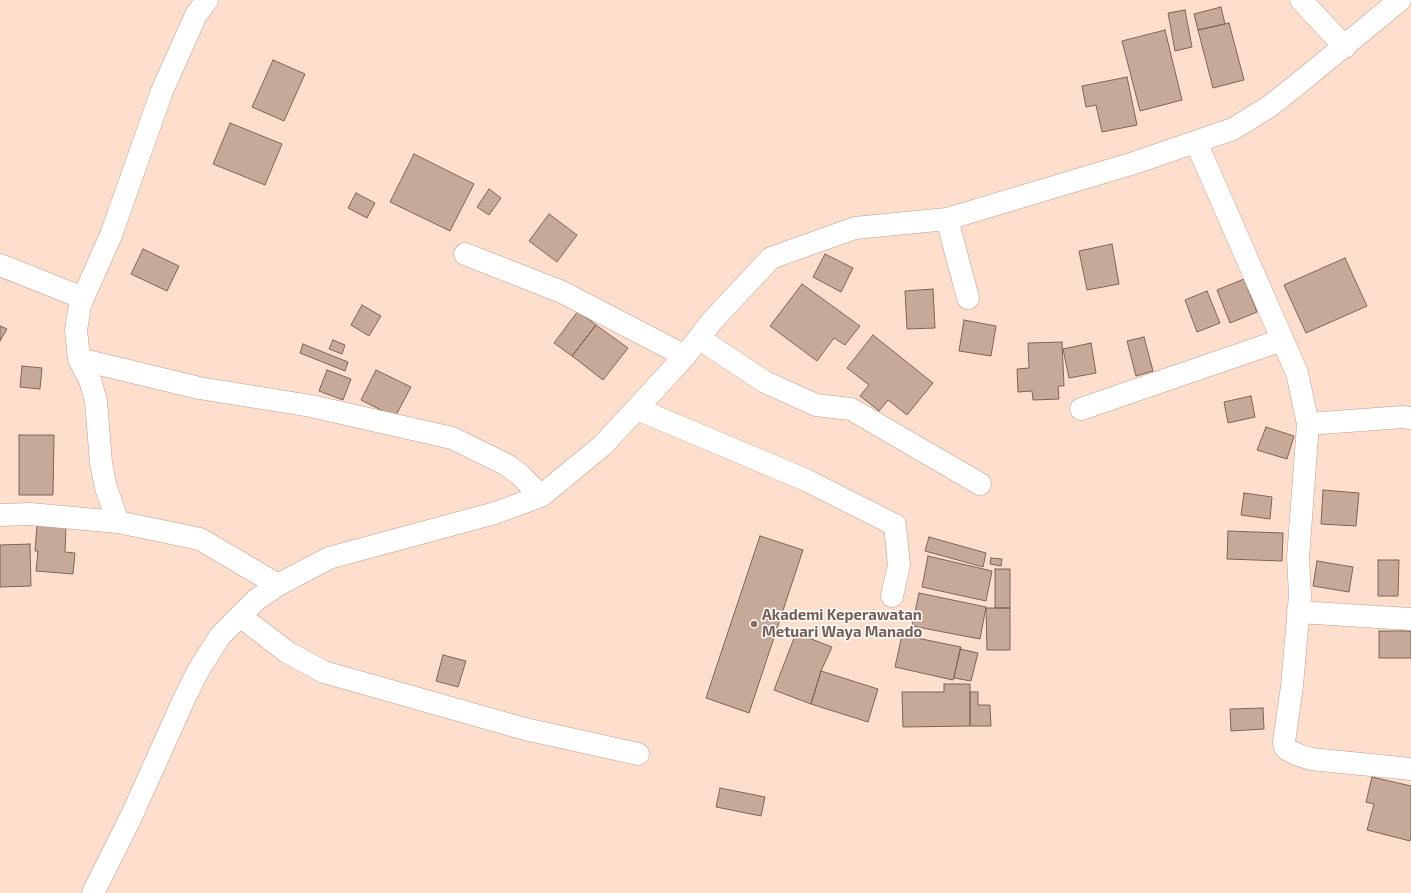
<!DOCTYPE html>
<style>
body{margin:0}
canvas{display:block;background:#fedfce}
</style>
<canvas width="1411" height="893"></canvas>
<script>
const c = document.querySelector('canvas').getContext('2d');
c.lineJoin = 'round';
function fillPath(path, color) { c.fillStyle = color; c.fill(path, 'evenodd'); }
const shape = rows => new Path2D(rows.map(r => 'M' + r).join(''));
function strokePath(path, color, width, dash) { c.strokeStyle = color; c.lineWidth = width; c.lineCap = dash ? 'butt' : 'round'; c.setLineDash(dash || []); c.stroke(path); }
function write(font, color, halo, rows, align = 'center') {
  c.font = font + ' "Exo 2",sans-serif'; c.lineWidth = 3; c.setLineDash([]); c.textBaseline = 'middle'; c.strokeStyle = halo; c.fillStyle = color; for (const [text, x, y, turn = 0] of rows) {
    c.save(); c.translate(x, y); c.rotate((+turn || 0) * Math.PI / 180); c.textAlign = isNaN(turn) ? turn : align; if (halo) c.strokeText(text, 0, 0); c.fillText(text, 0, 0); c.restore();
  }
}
const building = shape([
 [1221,7,1225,24,1198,30,1194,14,1221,7],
 [1185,10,1192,47,1175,51,1168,13,1185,10],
 [1229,23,1244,80,1213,88,1198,30,1229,23],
 [1165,30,1182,100,1140,111,1122,41,1165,30],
 [273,60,305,74,284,121,252,107,273,60],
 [1127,77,1137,125,1102,132,1096,105,1086,107,1082,86,1127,77],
 [230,123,282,144,265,185,213,164,230,123],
 [414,154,474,184,450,231,390,202,414,154],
 [489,189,501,198,489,215,477,207,489,189],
 [356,193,375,203,367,218,348,208,356,193],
 [549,214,577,235,557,262,529,241,549,214],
 [1112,244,1119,284,1087,290,1079,251,1112,244],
 [143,249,179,266,167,291,131,274,143,249],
 [825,254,853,268,841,292,813,277,825,254],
 [1345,258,1367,306,1306,333,1284,285,1345,258],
 [1244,279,1257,312,1230,323,1217,290,1244,279],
 [802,284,860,326,845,345,834,338,817,361,770,326,802,284],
 [933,289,935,328,907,329,905,291,933,289],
 [1207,291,1220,323,1197,332,1185,300,1207,291],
 [362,305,381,316,369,336,351,325,362,305],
 [578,311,596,325,572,356,554,343,578,311],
 [964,320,996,326,991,356,959,351,964,320],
 [596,325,628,348,603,380,572,356,596,325],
 [0,326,7,329,0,341,0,326],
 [873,335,933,383,907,415,888,400,879,411,860,396,869,385,847,368,873,335],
 [1144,337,1153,371,1136,376,1127,341,1144,337],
 [333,340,345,345,342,354,329,349,333,340],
 [1062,342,1064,386,1058,386,1059,399,1033,400,1032,391,1018,392,1017,369,1029,368,1028,343,1062,342],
 [1091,343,1096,373,1069,378,1063,349,1091,343],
 [303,344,348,362,345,371,300,353,303,344],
 [22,366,42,368,40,389,20,387,22,366],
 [327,370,351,379,343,400,319,391,327,370],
 [376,370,411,387,395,417,361,400,376,370],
 [1251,396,1255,417,1228,423,1224,402,1251,396],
 [1266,427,1294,436,1287,459,1257,450,1266,427],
 [19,435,54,435,53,495,19,495,19,435],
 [1323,490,1359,493,1356,526,1321,524,1323,490],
 [1244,493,1272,497,1270,519,1241,515,1244,493],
 [37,525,66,528,65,552,75,553,73,574,36,571,38,551,35,551,37,525],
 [1228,531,1283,533,1282,561,1227,559,1228,531],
 [760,536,803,550,749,713,706,698,760,536],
 [929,537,986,553,983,567,925,551,929,537],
 [30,544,31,586,0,587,0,545,30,544],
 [928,556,992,571,986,601,922,587,928,556],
 [991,558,1002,559,1001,566,990,564,991,558],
 [1378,560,1399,560,1398,596,1378,596,1378,560],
 [1317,561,1353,567,1349,592,1313,586,1317,561],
 [995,569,1010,569,1010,608,995,608,995,569],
 [919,593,986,607,980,639,912,626,919,593],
 [986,608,1010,608,1010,650,987,650,986,608],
 [1379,631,1411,631,1411,658,1379,658,1379,631],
 [796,633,832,647,821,671,811,704,774,690,796,633],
 [902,635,961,647,953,680,895,667,902,635],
 [960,649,978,653,971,681,954,678,960,649],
 [443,655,466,661,458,687,436,681,443,655],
 [821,671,878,689,868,722,811,704,821,671],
 [944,684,970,684,970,726,903,727,902,692,944,692,944,684],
 [970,692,978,692,978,705,990,705,991,726,970,726,970,692],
 [1263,708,1264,729,1231,731,1230,709,1263,708],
 [1372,777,1411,786,1411,835,1410,841,1367,830,1374,804,1366,802,1372,777],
 [720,788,765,797,761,816,716,807,720,788]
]);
fillPath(building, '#c7a999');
strokePath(building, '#7f6556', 1);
const minor = shape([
 [1301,0,1345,47],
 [1196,142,1297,373,1308,424,1298,558,1300,595,1292,686,1284,742,1285,747,1288,750,1296,754,1311,759,1411,769],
 [947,219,968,298],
 [465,254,562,292,685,356],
 [0,265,83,298],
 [700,339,765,382,816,405,851,409,980,484],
 [79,359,199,388,311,406,452,438,507,465,520,475,541,496],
 [637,409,806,480,895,525,899,565,892,596],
 [1081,409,1282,340],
 [1308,424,1403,417,1411,418],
 [0,515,30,514,118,522,200,539,278,585],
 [118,522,106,488,101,463,96,401,90,380,79,359,76,330,80,305,111,235,162,91,196,15,207,0],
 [1298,612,1411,619],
 [240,616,287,652,324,672,525,729,638,754],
 [93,893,131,817,185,697,198,671,220,636,256,600,278,585,329,558,495,513,541,496,603,445,685,356,712,321,771,258,855,228,947,219,1134,163,1233,129,1270,106,1304,79,1400,0]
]);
strokePath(minor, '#bc9f8f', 23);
strokePath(minor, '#fff', 22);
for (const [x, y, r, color] of [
 [754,624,4,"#8d6e63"]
]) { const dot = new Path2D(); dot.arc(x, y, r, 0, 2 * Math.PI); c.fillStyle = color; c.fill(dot); strokePath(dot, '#fff', 1.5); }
write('bold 15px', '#785e54', '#fff', [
 ["Akademi Keperawatan",762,615],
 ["Metuari Waya Manado",762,632]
], 'left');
</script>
